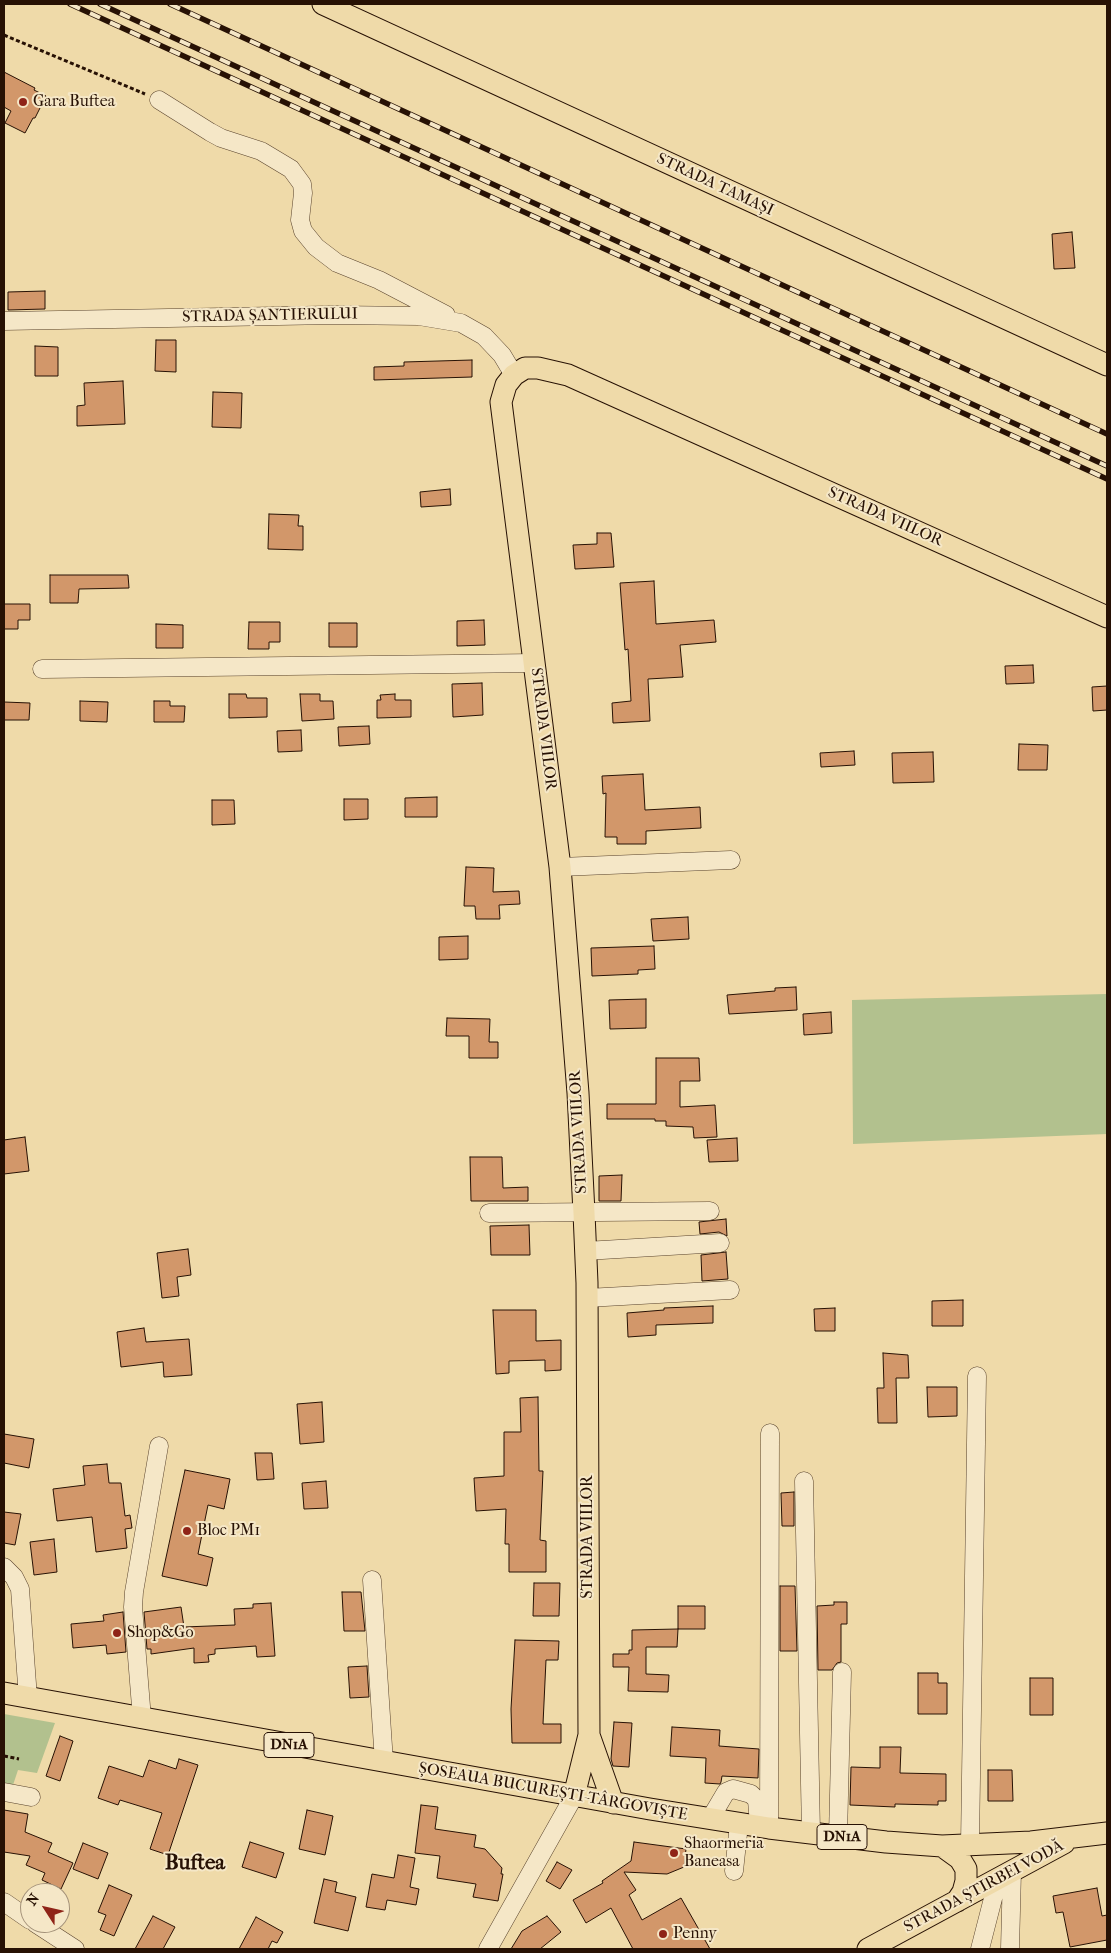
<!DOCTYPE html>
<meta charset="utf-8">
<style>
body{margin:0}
#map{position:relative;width:1111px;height:1953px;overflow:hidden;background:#efdaa9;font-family:"IM FELL French Canon",serif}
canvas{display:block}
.frame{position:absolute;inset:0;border:5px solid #271104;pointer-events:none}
.north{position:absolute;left:20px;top:1883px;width:50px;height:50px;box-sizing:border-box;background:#f5e7c7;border:1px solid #a39179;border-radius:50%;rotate:305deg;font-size:14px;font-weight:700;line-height:20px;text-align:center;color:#271104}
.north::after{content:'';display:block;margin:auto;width:18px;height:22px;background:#8f2418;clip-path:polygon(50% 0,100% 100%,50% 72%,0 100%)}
</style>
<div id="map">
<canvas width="1111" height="1953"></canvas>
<div class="frame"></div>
<div class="north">N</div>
</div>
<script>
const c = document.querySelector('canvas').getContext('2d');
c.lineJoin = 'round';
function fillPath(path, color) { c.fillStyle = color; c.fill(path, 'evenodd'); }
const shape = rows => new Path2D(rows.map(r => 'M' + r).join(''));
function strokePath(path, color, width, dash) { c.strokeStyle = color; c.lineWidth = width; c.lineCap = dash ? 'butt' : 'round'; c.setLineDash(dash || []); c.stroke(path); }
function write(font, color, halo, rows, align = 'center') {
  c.font = font + ' "IM FELL French Canon",serif'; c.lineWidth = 4; c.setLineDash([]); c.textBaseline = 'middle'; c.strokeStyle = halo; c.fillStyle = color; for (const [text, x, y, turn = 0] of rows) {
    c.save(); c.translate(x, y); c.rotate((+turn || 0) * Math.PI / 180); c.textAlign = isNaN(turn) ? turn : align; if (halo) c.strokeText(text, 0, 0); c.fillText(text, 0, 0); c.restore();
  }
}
fillPath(shape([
 [1107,994,1107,1134,853,1144,852,1000],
 [4,1714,55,1723,37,1773,18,1770,13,1785,4,1783]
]), '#b2c18e');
const building = shape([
 [4,72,35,88,34,90,46,96,35,118,33,118,25,133,5,123,11,111,4,107,4,72],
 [1072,232,1075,268,1054,269,1052,234,1072,232],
 [45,291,45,309,8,310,8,292,45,291],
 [156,340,176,340,176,372,155,371,156,340],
 [35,346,58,347,58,376,35,376,35,346],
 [472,360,472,377,374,380,374,367,404,366,404,362,472,360],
 [123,381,125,424,77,426,77,406,85,405,84,383,123,381],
 [213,392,242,393,241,428,212,427,213,392],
 [450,489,451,505,421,507,420,492,450,489],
 [269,514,299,515,298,526,303,526,303,550,268,549,269,514],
 [597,533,611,533,614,567,575,569,573,545,597,544,597,533],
 [50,575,128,575,129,588,79,589,78,603,50,603,50,575],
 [654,581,656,624,714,620,716,642,680,645,683,677,648,679,650,721,613,723,612,703,631,701,628,649,625,650,620,583,654,581],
 [4,604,30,604,30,620,18,620,18,629,4,629,4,604],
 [484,620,485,645,457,646,457,621,484,620],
 [249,622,280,622,280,642,269,642,269,649,248,649,249,622],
 [329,623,357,623,357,647,329,647,329,623],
 [156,624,183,625,183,648,156,648,156,624],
 [1033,665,1034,683,1006,684,1005,666,1033,665],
 [482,683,483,715,453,717,452,684,482,683],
 [1107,686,1107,710,1093,711,1092,687,1107,686],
 [229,694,246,694,247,698,267,698,267,717,229,718,229,694],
 [300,694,320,694,320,701,333,701,334,719,302,721,300,694],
 [395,694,395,700,411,700,411,717,377,718,377,700,381,700,380,695,395,694],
 [80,701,108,702,107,722,80,721,80,701],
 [154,701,170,701,170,706,185,706,184,722,154,722,154,701],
 [4,702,30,703,29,720,4,720,4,702],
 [369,726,370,744,339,746,338,727,369,726],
 [301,730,302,751,278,752,277,731,301,730],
 [1019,744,1048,745,1047,770,1018,770,1019,744],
 [854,751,855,765,821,767,820,753,854,751],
 [933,752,934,782,893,783,892,753,933,752],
 [643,774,645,810,700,807,701,828,646,831,646,844,617,844,617,837,605,837,606,793,603,794,602,776,643,774],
 [437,797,437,817,405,817,405,798,437,797],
 [344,799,368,799,368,819,344,820,344,799],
 [212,800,234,800,235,824,212,825,212,800],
 [466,867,494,868,493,892,519,891,520,904,499,905,500,919,476,919,475,906,464,906,466,867],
 [688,917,689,939,653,941,651,919,688,917],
 [468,936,468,959,439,960,439,937,468,936],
 [654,946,655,969,638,970,638,974,592,976,591,948,654,946],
 [796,987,797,1010,729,1014,727,995,775,991,775,988,796,987],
 [646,999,646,1028,610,1029,609,1000,646,999],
 [831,1012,832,1033,804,1035,803,1014,831,1012],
 [447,1018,490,1019,489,1042,498,1042,498,1058,469,1058,469,1036,446,1036,447,1018],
 [656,1058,699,1058,700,1081,680,1081,680,1107,715,1105,717,1137,694,1138,693,1127,666,1126,666,1121,655,1121,655,1119,607,1119,607,1104,656,1104,656,1058],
 [25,1137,29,1171,4,1174,4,1140,25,1137],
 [737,1138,738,1161,709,1162,707,1140,737,1138],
 [470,1157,502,1157,503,1188,528,1187,528,1201,471,1201,470,1157],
 [622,1175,621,1201,599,1201,599,1176,622,1175],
 [726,1219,727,1236,719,1232,700,1234,699,1222,726,1219],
 [529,1225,530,1255,491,1255,490,1226,529,1225],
 [188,1249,191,1275,177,1277,179,1296,162,1298,157,1253,188,1249],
 [726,1252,728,1279,702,1281,701,1255,726,1252],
 [963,1300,963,1326,932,1326,932,1301,963,1300],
 [713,1306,713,1323,656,1325,656,1335,628,1337,627,1313,664,1310,664,1308,713,1306],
 [835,1308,835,1331,815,1331,814,1309,835,1308],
 [493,1310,536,1310,536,1341,561,1340,561,1370,545,1371,545,1360,509,1361,509,1373,496,1374,493,1310],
 [144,1328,146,1342,189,1339,192,1375,164,1377,163,1362,121,1367,117,1332,144,1328],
 [883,1353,908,1355,909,1378,896,1378,897,1423,878,1423,877,1388,884,1388,883,1353],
 [927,1387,957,1387,957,1416,928,1417,927,1387],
 [538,1397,539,1471,543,1471,540,1540,546,1541,546,1572,509,1572,509,1544,505,1544,506,1509,476,1511,474,1478,504,1476,504,1432,521,1432,520,1398,538,1397],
 [322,1402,324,1442,300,1444,297,1404,322,1402],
 [4,1434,34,1439,29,1468,4,1463,4,1434],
 [255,1453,272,1453,274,1479,257,1480,255,1453],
 [107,1464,109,1483,121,1483,125,1516,130,1515,132,1528,125,1529,127,1548,96,1552,92,1517,57,1521,53,1489,85,1485,83,1466,107,1464],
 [185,1470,230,1479,224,1509,208,1505,198,1554,213,1558,207,1586,162,1576,185,1470],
 [326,1481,328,1508,304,1509,302,1483,326,1481],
 [794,1492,794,1526,782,1526,781,1493,794,1492],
 [4,1512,21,1514,15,1545,4,1543,4,1512],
 [54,1539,57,1572,34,1575,30,1542,54,1539],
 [534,1583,560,1583,559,1616,533,1616,534,1583],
 [780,1586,795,1586,797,1651,780,1651,780,1586],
 [342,1592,361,1592,365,1631,344,1631,342,1592],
 [834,1602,847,1602,847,1624,841,1624,841,1662,837,1663,832,1670,818,1670,817,1606,834,1605,834,1602],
 [271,1603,275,1656,257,1657,256,1646,215,1649,215,1654,208,1655,209,1662,194,1663,194,1648,151,1654,151,1649,147,1649,144,1612,181,1607,184,1627,235,1625,234,1609,253,1608,253,1604,271,1603],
 [678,1606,705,1606,705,1629,678,1629,678,1606],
 [123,1612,126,1652,107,1654,106,1645,73,1648,71,1624,104,1621,103,1615,123,1612],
 [678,1629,677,1647,646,1647,646,1674,669,1675,668,1692,628,1691,629,1667,613,1667,613,1654,629,1654,629,1650,632,1650,632,1630,678,1629],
 [515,1640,559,1641,558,1660,546,1660,543,1724,561,1724,561,1743,512,1743,511,1709,515,1640],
 [367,1666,369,1697,350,1698,348,1667,367,1666],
 [918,1673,938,1673,938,1683,947,1683,947,1714,918,1714,918,1673],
 [1030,1678,1053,1678,1053,1715,1030,1715,1030,1678],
 [614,1722,632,1723,629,1767,613,1766,611,1759,614,1722],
 [672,1727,720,1730,719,1746,759,1749,758,1778,722,1776,721,1782,720,1784,705,1783,706,1758,670,1756,672,1727],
 [60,1736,73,1741,60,1781,46,1776,60,1736],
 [880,1747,901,1747,900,1773,946,1774,946,1801,938,1801,938,1805,895,1804,895,1807,850,1805,851,1767,880,1768,880,1747],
 [179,1759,198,1765,168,1855,150,1849,162,1813,120,1800,118,1805,98,1798,109,1766,143,1777,149,1760,176,1769,179,1759],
 [988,1770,1012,1770,1013,1801,988,1801,988,1770],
 [421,1805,438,1807,435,1829,476,1835,474,1847,485,1849,502,1868,501,1874,503,1874,498,1901,473,1897,476,1884,437,1878,440,1856,415,1853,421,1805],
 [4,1810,28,1814,25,1832,52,1843,48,1852,73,1863,61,1889,42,1880,45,1873,26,1865,30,1856,4,1852,4,1810],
 [307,1810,333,1816,325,1855,299,1849,307,1810],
 [250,1842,284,1853,276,1878,242,1867,250,1842],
 [634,1842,686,1849,684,1867,667,1874,624,1872,636,1890,629,1895,642,1920,681,1898,710,1949,633,1949,611,1908,586,1923,573,1900,603,1883,602,1881,631,1861,634,1842],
 [83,1843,108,1853,98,1879,73,1869,83,1843],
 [398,1855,415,1858,410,1887,419,1889,416,1905,387,1900,385,1910,366,1907,372,1874,394,1878,398,1855],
 [557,1862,572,1870,560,1889,546,1881,557,1862],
 [324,1879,337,1882,335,1892,356,1897,348,1931,314,1923,324,1879],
 [109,1885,132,1895,114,1936,100,1930,106,1915,98,1912,109,1885],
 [1097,1888,1102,1916,1107,1915,1107,1940,1070,1947,1063,1912,1056,1913,1053,1896,1097,1888],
 [153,1916,175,1927,163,1949,135,1949,153,1916],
 [547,1916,561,1932,540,1949,511,1949,522,1931,547,1916],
 [256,1917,283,1932,277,1943,272,1941,268,1949,239,1949,256,1917]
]);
fillPath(building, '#d2976a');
strokePath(building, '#271104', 1);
const minor = shape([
 [159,100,210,132,221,138,261,151,291,169,302,184,303,193,300,220,303,231,316,247,337,263,379,280,446,315],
 [4,321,333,315,419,316,461,323,484,336,502,355,514,375],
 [42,669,535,663],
 [560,867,731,860],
 [489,1213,710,1211],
 [585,1251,720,1243],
 [587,1298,730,1290],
 [804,1481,811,1833],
 [4,1567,14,1577,20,1589,28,1698],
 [372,1580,384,1762],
 [142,1719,133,1607,134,1592,159,1446],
 [4,1792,31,1797],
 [710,1819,726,1792,733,1789,751,1794,757,1800,759,1824],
 [769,1828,770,1433],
 [838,1836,842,1672],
 [970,1844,977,1376],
 [734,1871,739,1824],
 [4,1902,30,1920],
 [35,1923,75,1949],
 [488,1949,574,1796],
 [980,1949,998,1879],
 [1010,1949,1012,1871]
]);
const major = shape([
 [323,4,1107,365],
 [4,1693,650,1809,769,1828,886,1842,942,1846,1031,1842,1107,1833],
 [589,1735,613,1803],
 [574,1796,589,1735,587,1283,584,1213,578,1093,560,867,501,402,506,385,514,375,525,368,538,368,568,375,1107,617],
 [942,1846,960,1859,966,1869,966,1881,963,1892,957,1901],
 [868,1949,1064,1843]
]);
strokePath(minor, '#59432d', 19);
strokePath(major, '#271104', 23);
strokePath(shape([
 [4,35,145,94],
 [4,1756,19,1759]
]), '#271104', 3, [4, 2.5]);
strokePath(minor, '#f5e7c7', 18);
strokePath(major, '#efdaa9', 21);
const rail = shape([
 [70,4,1107,479],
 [100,4,1107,466],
 [170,4,1107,434]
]);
strokePath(rail, '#271104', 5.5);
strokePath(rail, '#f5e7c7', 4, [11]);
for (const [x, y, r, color] of [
 [23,102,5,"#8f2418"],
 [187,1531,5,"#8f2418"],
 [117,1633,5,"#8f2418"],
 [674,1853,5,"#8f2418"],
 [663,1934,5,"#8f2418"]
]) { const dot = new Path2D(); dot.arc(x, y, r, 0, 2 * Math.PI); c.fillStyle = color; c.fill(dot); strokePath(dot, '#f5e7c7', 2); }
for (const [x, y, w] of [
 [289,1745,50],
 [842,1837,50]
]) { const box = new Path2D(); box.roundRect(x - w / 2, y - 12.5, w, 25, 4); c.fillStyle = '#f5e7c7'; c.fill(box); strokePath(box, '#271104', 1); }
write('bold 15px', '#271104', null, [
 ["DN1A",289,1745],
 ["DN1A",842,1837]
]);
write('16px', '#271104', '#f5e7c7', [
 ["Gara Buftea",33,102],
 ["Bloc PM1",197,1531],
 ["Shop&Go",127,1633],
 ["Shaormeria",684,1844],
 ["Baneasa",684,1862],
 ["Penny",673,1934]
], 'left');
write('16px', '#271104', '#f5e7c7', [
 ["STRADA TAMAȘI",715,185,25],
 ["STRADA ȘANTIERULUI",270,316,-1],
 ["STRADA VIILOR",885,517,24],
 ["STRADA VIILOR",543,729,83],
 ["STRADA VIILOR",579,1132,-93],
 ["STRADA VIILOR",588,1537,-90],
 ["ȘOSEAUA BUCUREȘTI-TÂRGOVIȘTE",553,1792,10],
 ["STRADA ȘTIRBEI VODĂ",984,1887,-28]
]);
write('bold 21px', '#271104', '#f5e7c7', [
 ["Buftea",195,1864]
]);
</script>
